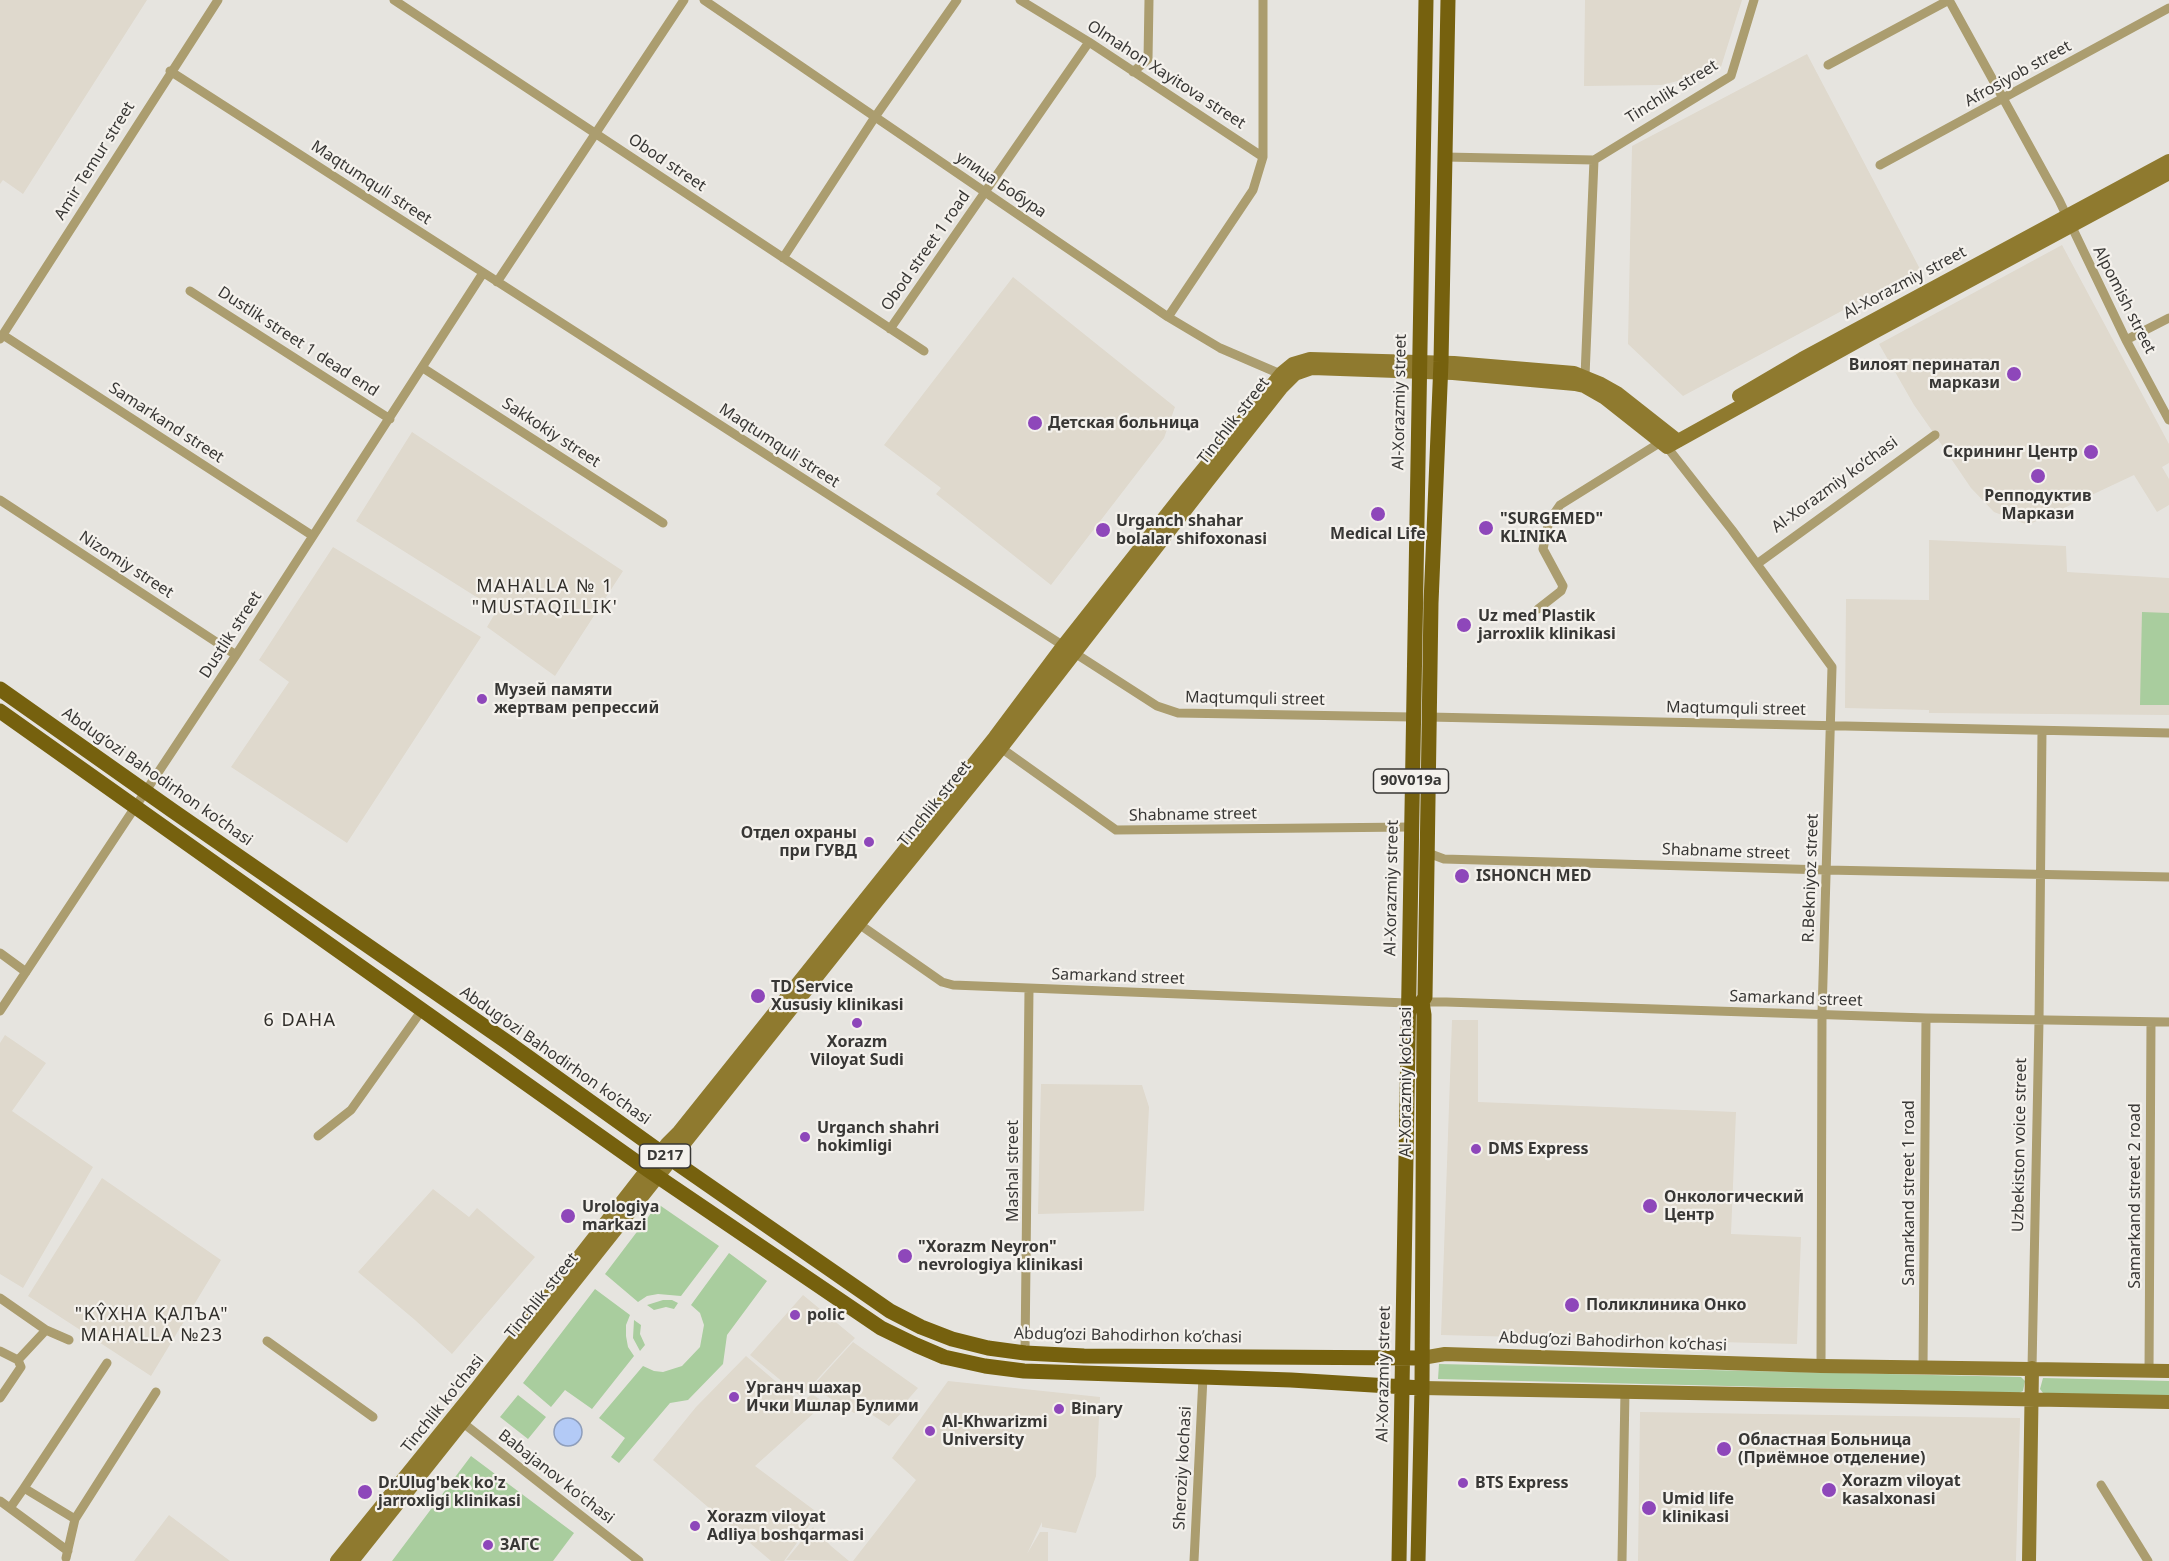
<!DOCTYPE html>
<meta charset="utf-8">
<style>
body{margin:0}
canvas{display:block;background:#e6e4df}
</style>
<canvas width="2169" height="1561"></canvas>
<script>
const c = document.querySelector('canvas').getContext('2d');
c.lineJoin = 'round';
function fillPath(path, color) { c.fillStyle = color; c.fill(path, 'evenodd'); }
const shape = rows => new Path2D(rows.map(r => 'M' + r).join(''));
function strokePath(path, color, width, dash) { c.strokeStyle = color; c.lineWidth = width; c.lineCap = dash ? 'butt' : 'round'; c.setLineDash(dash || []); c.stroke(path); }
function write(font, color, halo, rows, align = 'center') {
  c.font = font + ' "Noto Sans",sans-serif'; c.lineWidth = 4.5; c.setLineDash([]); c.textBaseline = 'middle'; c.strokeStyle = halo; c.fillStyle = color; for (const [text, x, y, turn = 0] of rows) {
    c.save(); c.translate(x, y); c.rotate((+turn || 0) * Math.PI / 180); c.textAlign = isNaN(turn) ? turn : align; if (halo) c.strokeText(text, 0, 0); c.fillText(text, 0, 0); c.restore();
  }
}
fillPath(shape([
 [0,0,147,0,23,194,3,180,0,184],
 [1585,0,1742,0,1720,70,1662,85,1584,86],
 [1807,54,1920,269,1683,396,1628,344,1632,146],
 [2062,245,2169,444,2169,463,2162,467,2169,479,2169,505,2157,512,2134,475,2028,525,1994,512,1971,488,1935,435,1914,405,1879,344],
 [1013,277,1175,407,1164,438,1051,585,936,494,941,488,884,445],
 [412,432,623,571,555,676,487,627,497,610,356,521],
 [1929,540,2066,546,2067,572,2169,578,2169,715,1929,713,1929,710,1845,708,1846,599,1929,600],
 [333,547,481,637,347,843,231,767,289,682,259,660],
 [1452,1020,1478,1020,1478,1102,1736,1112,1731,1234,1801,1237,1797,1344,1441,1335],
 [5,1035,46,1063,12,1111,93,1167,23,1288,0,1274,0,1043],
 [1041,1084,1142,1085,1149,1107,1144,1211,1038,1214],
 [102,1178,221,1260,151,1376,28,1296],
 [433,1189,469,1217,477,1208,535,1257,452,1354,415,1320,358,1272],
 [803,1295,855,1338,801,1397,750,1355],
 [853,1342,918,1388,904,1404,905,1409,889,1426,862,1408,854,1413,812,1387],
 [746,1356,801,1403,812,1394,825,1403,755,1466,818,1513,784,1561,771,1561,653,1460,696,1407],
 [948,1381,1100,1397,1096,1476,1076,1533,1042,1527,1042,1522,1027,1554,1040,1532,1048,1532,1048,1561,853,1561,916,1480,892,1458],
 [1640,1412,2020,1418,2016,1561,1638,1561],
 [169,1515,230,1561,134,1561],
 [813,1527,831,1546,849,1561,786,1560]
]), '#dfd9cd');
fillPath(shape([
 [2142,612,2169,613,2169,705,2140,705],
 [658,1204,719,1246,681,1296,658,1294,647,1296,638,1302,605,1274],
 [729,1253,767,1281,727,1335,723,1364,688,1400,670,1403,619,1463,611,1457,625,1438,599,1418,643,1366,654,1371,663,1372,682,1366,700,1347,704,1325,700,1313,691,1305],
 [595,1289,630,1315,626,1325,626,1336,628,1347,634,1356,592,1409,565,1390,551,1407,523,1383],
 [663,1300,672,1300,678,1303,674,1309,666,1307,654,1310,647,1305],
 [634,1320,641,1325,640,1334,645,1345,640,1351,633,1338],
 [1439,1364,2021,1377,2025,1381,2023,1391,2019,1393,1438,1379],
 [2043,1378,2169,1381,2169,1397,2043,1393,2040,1389],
 [518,1395,546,1417,528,1439,500,1417],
 [471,1456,574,1533,553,1561,392,1561]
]), '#a9cd9e');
const water = shape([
 '554 1432a14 14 0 1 1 28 0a14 14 0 1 1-28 0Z'
]);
fillPath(water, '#b3caf6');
strokePath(water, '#8e9ebc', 1.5);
strokePath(shape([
 [394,0,924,351],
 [704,0,1168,317,1220,348,1285,376],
 [1020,0,1089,42,1263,157],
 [1949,0,2059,200,2126,340,2169,420],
 [1828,65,1949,0],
 [170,71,1157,706,1178,713,1412,717],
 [1133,72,1148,59,1149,0],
 [1445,157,1594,160,1731,76,1754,0],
 [1880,165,2169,8],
 [783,258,875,117,957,0],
 [497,282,684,0],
 [190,291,390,419],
 [1168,317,1253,190,1263,157,1263,0],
 [890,329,1089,42],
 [3,335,313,536],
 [0,339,218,0],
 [2126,340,2169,318],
 [423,368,663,523],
 [1585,376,1594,160],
 [1667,447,1732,530,1832,667,1822,1014,1821,1366],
 [0,500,236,655],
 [1757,564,1935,435],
 [1538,609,1561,591,1563,586,1543,549,1549,521,1560,505,1661,442],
 [1429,717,2169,733],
 [1001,748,1116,830,1411,827],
 [1428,853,1444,859,1826,870,2169,877],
 [856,922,942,982,953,985,1407,1003],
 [0,953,26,972],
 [1422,1002,1446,1002,1926,1018,2169,1022],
 [0,1011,236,655,483,273],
 [318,1136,351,1110,422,1010],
 [0,1298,46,1330,18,1360,0,1351],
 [46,1330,69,1340],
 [267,1341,373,1417],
 [1025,1353,1029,989],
 [1923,1368,1926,1018],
 [2032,1368,2039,1021,2042,731],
 [2149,1371,2151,1022],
 [0,1398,21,1367,18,1360],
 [458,1419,639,1561],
 [2101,1485,2148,1561],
 [0,1501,68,1551],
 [10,1508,24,1488],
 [75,1519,24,1488,107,1363],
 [66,1558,75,1519,156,1392],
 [1194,1561,1203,1377],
 [1622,1561,1625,1391]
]), '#ab9d6f', 9);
strokePath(shape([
 [1739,396,1802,359,2169,161],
 [1422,1358,1445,1354,1821,1366,2169,1371],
 [1422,1388,2169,1402],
 [337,1561,477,1388,667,1144,678,1133,995,737,1063,646,1186,490,1282,373,1293,364,1310,359,1454,363,1574,373,1601,384,1617,393,1678,441],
 [352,1561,877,901,1001,748,1207,482,1282,387,1295,374,1312,368,1453,373,1575,384,1584,386,1605,398,1667,447,1867,336,2169,173],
 [2029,1561,2032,1368]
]), '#8f7a2f', 14);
strokePath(shape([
 [0,689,173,811,510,1044,662,1153,890,1311,921,1327,952,1339,988,1348,1025,1353,1084,1356,1422,1358],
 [0,711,648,1170,881,1328,916,1345,944,1357,985,1366,1024,1371,1291,1380,1422,1388],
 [1399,1561,1426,0],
 [1418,1561,1422,1388,1424,1015,1422,1002,1425,997,1431,603,1441,362,1448,0]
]), '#76610e', 15);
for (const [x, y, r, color] of [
 [2014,374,8,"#8e47ba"],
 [1035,423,8,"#8e47ba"],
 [2091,452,8,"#8e47ba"],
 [2038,476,8,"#8e47ba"],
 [1378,514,8,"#8e47ba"],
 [1486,528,8,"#8e47ba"],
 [1103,530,8,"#8e47ba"],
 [1464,625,8,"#8e47ba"],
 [482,699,6,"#8e47ba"],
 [869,842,6,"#8e47ba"],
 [1462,876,8,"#8e47ba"],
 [758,996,8,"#8e47ba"],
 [857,1023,6,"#8e47ba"],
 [805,1137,6,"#8e47ba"],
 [1476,1149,6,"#8e47ba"],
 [1650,1206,8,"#8e47ba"],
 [568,1216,8,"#8e47ba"],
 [905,1256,8,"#8e47ba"],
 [1572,1305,8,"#8e47ba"],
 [795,1315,6,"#8e47ba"],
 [734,1397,6,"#8e47ba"],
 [1059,1409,6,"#8e47ba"],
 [930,1431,6,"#8e47ba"],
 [1724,1449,8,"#8e47ba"],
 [1463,1483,6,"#8e47ba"],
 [1829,1490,8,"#8e47ba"],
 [365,1492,8,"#8e47ba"],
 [1649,1508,8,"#8e47ba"],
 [695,1526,6,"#8e47ba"],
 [488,1545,6,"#8e47ba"]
]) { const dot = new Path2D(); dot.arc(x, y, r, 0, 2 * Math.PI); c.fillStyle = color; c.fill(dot); strokePath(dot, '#f4f1ec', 2); }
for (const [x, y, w] of [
 [1411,781,75],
 [665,1156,51]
]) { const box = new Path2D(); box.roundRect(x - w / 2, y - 12, w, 24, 4.5); c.fillStyle = '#f4f1ec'; c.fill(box); strokePath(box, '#383735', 1.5); }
write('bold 15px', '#383735', null, [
 ["90V019a",1411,781],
 ["D217",665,1156]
]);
write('16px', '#383735', '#f4f1ec', [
 ["Afrosiyob street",2018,74,-29],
 ["Olmahon Xayitova street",1166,75,33],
 ["Tinchlik street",1672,92,-32],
 ["Amir Temur street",95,161,-58],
 ["Obod street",667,163,34],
 ["Maqtumquli street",371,183,33],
 ["улица Бобура",1001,185,34],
 ["Obod street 1 road",926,251,-55],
 ["Al-Xorazmiy street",1905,283,-28],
 ["Alpomish street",2124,300,63],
 ["Dustlik street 1 dead end",298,342,33],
 ["Al-Xorazmiy street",1400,402,-89],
 ["Tinchlik street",1234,421,-52],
 ["Samarkand street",166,423,33],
 ["Sakkokiy street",551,433,33],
 ["Maqtumquli street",779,446,33],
 ["Al-Xorazmiy ko’chasi",1835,485,-36],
 ["Nizomiy street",126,565,33],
 ["Dustlik street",231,635,-57],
 ["Maqtumquli street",1255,699,1],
 ["Maqtumquli street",1736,709,1],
 ["Abdug’ozi Bahodirhon ko’chasi",157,777,35],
 ["Tinchlik street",935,804,-51],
 ["Shabname street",1193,815,-1],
 ["Shabname street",1726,852,2],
 ["R.Bekniyoz street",1811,878,-88],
 ["Al-Xorazmiy street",1392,888,-89],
 ["Samarkand street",1118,977,2],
 ["Samarkand street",1796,999,2],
 ["Abdug’ozi Bahodirhon ko’chasi",555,1056,35],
 ["Al-Xorazmiy ko’chasi",1406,1082,-90],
 ["Uzbekiston voice street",2020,1145,-89],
 ["Mashal street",1013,1171,-90],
 ["Samarkand street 1 road",1909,1193,-90],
 ["Samarkand street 2 road",2135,1196,-90],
 ["Tinchlik street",542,1296,-51],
 ["Abdug’ozi Bahodirhon ko’chasi",1128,1336,1],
 ["Abdug’ozi Bahodirhon ko’chasi",1613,1342,2],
 ["Al-Xorazmiy street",1384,1374,-89],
 ["Tinchlik ko'chasi",443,1404,-51],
 ["Sheroziy kochasi",1183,1468,-87],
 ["Babajanov ko'chasi",556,1477,38]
]);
write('bold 16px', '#383735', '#f4f1ec', [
 ["Вилоят перинатал",2000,365,"right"],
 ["маркази",2000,383,"right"],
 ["Детская больница",1048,423],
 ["Скрининг Центр",2078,452,"right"],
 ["Репподуктив",2038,496,"center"],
 ["Маркази",2038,514,"center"],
 ["\"SURGEMED\"",1500,519],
 ["KLINIKA",1500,537],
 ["Urganch shahar",1116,521],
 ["bolalar shifoxonasi",1116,539],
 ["Medical Life",1378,534,"center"],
 ["Uz med Plastik",1478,616],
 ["jarroxlik klinikasi",1478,634],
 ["Музей памяти",494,690],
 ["жертвам репрессий",494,708],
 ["Отдел охраны",857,833,"right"],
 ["при ГУВД",857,851,"right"],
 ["ISHONCH MED",1476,876],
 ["TD Service",771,987],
 ["Xususiy klinikasi",771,1005],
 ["Xorazm",857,1042,"center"],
 ["Viloyat Sudi",857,1060,"center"],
 ["Urganch shahri",817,1128],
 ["hokimligi",817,1146],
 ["DMS Express",1488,1149],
 ["Онкологический",1664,1197],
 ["Центр",1664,1215],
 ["Urologiya",582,1207],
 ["markazi",582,1225],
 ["\"Xorazm Neyron\"",918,1247],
 ["nevrologiya klinikasi",918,1265],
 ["Поликлиника Онко",1586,1305],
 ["polic",807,1315],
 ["Урганч шахар",746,1388],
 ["Ички Ишлар Булими",746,1406],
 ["Binary",1071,1409],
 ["Al-Khwarizmi",942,1422],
 ["University",942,1440],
 ["Областная Больница",1738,1440],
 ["(Приёмное отделение)",1738,1458],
 ["Xorazm viloyat",1842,1481],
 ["kasalxonasi",1842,1499],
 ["Dr.Ulug'bek ko'z",378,1483],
 ["jarroxligi klinikasi",378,1501],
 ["BTS Express",1475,1483],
 ["Umid life",1662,1499],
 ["klinikasi",1662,1517],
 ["Xorazm viloyat",707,1517],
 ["Adliya boshqarmasi",707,1535],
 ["ЗАГС",500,1545]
], 'left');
c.letterSpacing = '1.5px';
write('18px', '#312f2b', '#f4f1ec', [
 ["MAHALLA № 1",545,587],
 ["\"MUSTAQILLIK'",545,608],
 ["6 DAHA",300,1021],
 ["\"KŶХНА ҚАЛЪА\"",152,1315],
 ["MAHALLA №23",152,1336]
]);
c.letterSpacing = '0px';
</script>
